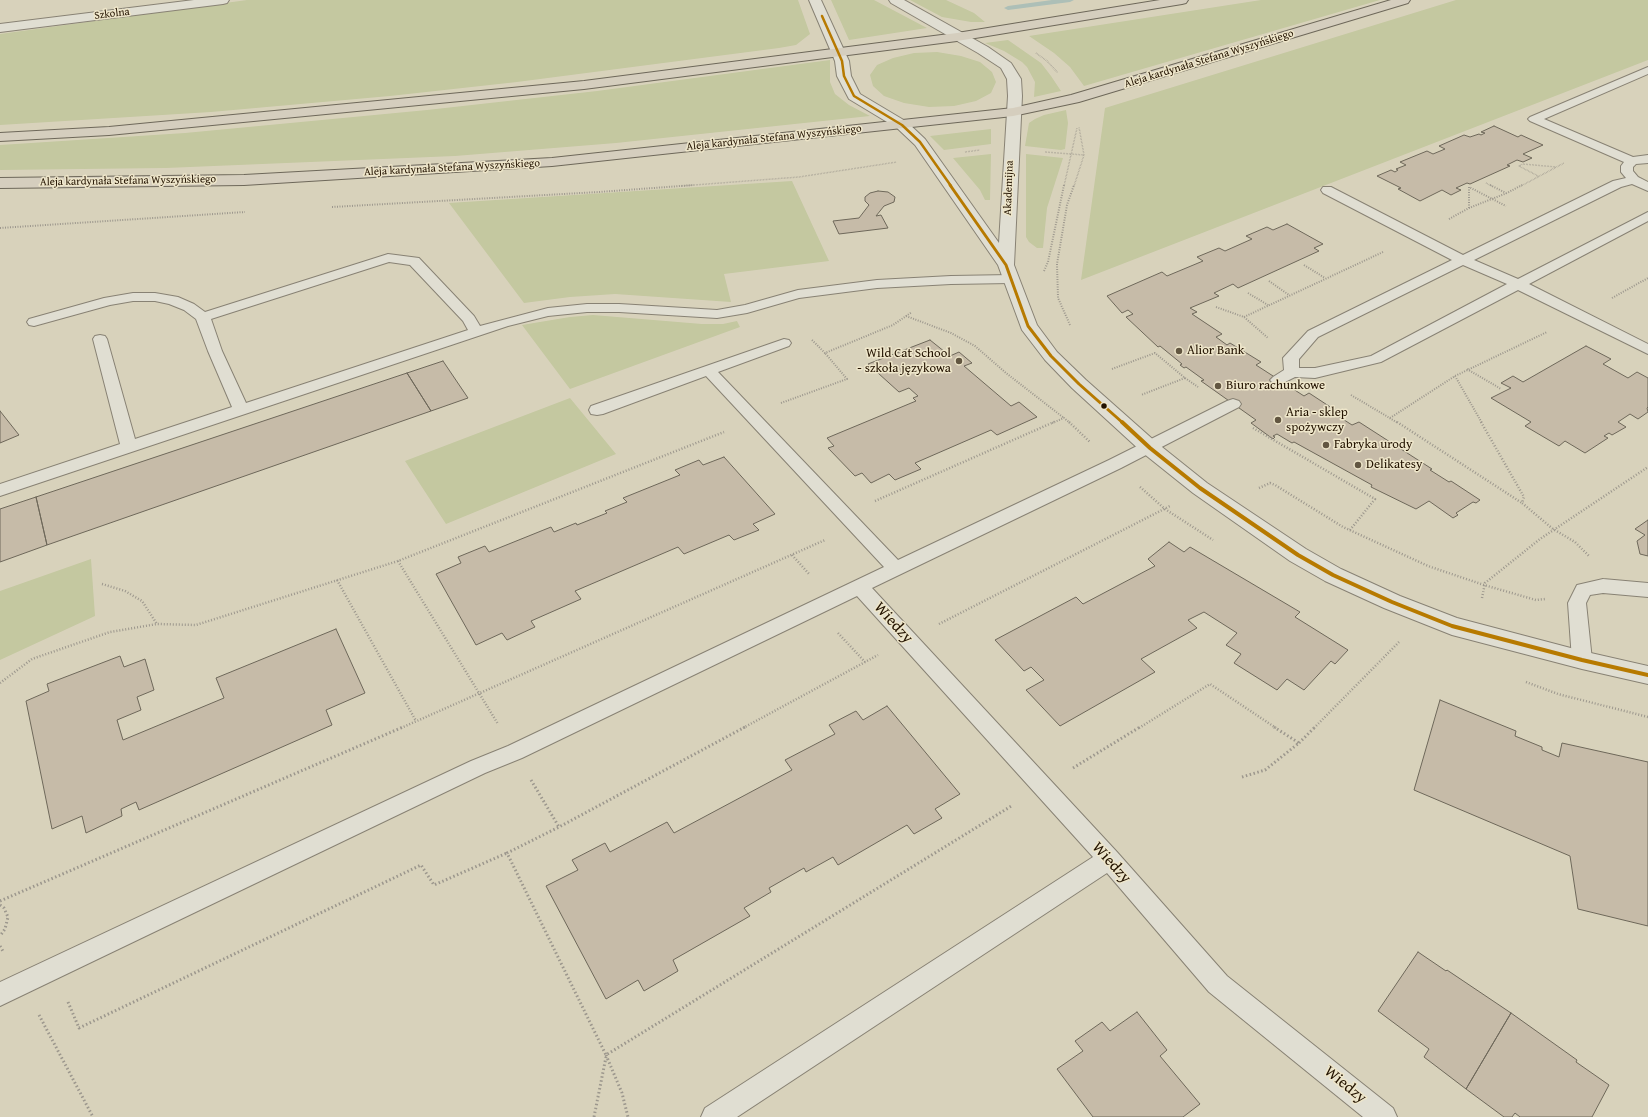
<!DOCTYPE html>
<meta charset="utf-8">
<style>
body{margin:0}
canvas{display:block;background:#d8d2bb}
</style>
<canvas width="1648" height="1117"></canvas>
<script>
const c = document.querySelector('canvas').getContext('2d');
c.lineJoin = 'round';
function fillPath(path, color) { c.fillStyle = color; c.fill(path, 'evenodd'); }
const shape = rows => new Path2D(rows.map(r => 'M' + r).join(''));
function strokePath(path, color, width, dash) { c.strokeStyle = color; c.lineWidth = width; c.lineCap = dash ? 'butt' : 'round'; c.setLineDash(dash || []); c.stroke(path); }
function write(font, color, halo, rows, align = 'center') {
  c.font = font + ' "Gentium Book Plus",serif'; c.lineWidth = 3; c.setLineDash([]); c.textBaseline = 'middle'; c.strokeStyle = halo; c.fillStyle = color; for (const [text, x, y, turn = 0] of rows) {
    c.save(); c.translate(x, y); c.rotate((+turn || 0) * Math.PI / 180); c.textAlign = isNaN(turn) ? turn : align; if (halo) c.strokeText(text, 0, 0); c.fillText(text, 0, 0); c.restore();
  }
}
fillPath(shape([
 [247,0,798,0,810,34,796,45,779,48,517,82,390,96,211,112,0,125,0,34],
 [831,0,874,0,927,28,849,40],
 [910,0,946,0,974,13,985,22,971,22,942,17],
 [1261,0,1380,0,1084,86,1070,67,1054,53,1029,36],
 [1456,0,1648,0,1648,60,1081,280,1105,108],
 [1008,40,1041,63,1051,76,1061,91,1034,97,1035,82,1027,67,1022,62,1004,51,985,43],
 [937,52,961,56,980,62,992,72,996,82,991,93,976,101,954,106,929,107,904,103,884,96,873,86,870,75,877,65,893,58,914,53],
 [830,60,830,82,835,94,849,105,870,116,616,143,455,156,166,168,0,170,0,145,185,133,427,110,597,91],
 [1066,110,1068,123,1065,149,1061,150,1025,146,1029,123,1035,119,1044,115],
 [991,129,991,144,944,150,930,136],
 [991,154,990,200,985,200,980,190,953,158],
 [1026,154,1063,158,1047,208,1043,248,1037,248,1029,242,1026,237],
 [792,181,829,261,724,274,731,302,615,294,570,297,524,303,449,203],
 [593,315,702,324,723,324,737,321,740,327,570,389,522,325,570,317],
 [570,398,616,454,446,524,405,461],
 [91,559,95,616,0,660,0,591]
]), '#c4c8a0');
fillPath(shape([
 [1052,0,1074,0,1070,2,1008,10,1004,8,1008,6,1052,0]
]), '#adbfb7');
const building = shape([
 [1494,126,1518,137,1521,135,1543,145,1523,154,1532,158,1523,162,1517,160,1507,165,1510,166,1470,184,1467,183,1456,188,1461,190,1451,195,1442,190,1420,201,1398,189,1401,188,1377,176,1391,170,1395,172,1398,170,1396,169,1406,165,1400,162,1427,151,1433,154,1445,149,1439,146,1464,135,1470,137,1479,134,1481,135,1485,133,1481,132,1494,126],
 [878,191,888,192,895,197,894,202,884,206,876,216,881,215,888,228,839,234,833,221,859,218,869,205,865,201,865,197,870,193,878,191],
 [1287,224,1323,244,1314,248,1319,251,1238,288,1233,284,1214,293,1219,296,1190,308,1197,312,1192,314,1222,334,1216,337,1227,345,1230,343,1261,362,1256,365,1304,396,1309,393,1341,414,1338,416,1352,425,1359,422,1432,469,1430,470,1449,482,1451,481,1480,500,1476,503,1473,502,1456,513,1458,515,1453,518,1429,501,1416,509,1371,487,1372,485,1294,442,1292,443,1277,434,1273,436,1275,437,1273,439,1251,423,1256,420,1201,381,1204,380,1186,367,1184,368,1180,365,1182,364,1160,346,1158,347,1126,317,1133,314,1128,310,1122,313,1107,296,1162,272,1167,276,1203,261,1197,257,1219,248,1225,251,1252,239,1246,236,1267,227,1273,230,1287,224],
 [930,340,950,356,959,352,972,363,964,366,1011,406,1019,402,1037,417,997,435,991,430,915,463,921,469,895,480,889,474,871,483,862,473,855,476,828,448,834,446,827,438,916,401,913,398,918,396,909,388,899,392,868,364,930,340],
 [1586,346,1611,359,1603,364,1628,378,1637,372,1648,378,1648,407,1647,408,1648,412,1638,419,1630,414,1618,422,1626,427,1612,435,1609,433,1604,436,1608,438,1585,453,1565,441,1559,446,1525,426,1531,422,1491,398,1511,388,1501,383,1513,376,1523,382,1586,346],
 [443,361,468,398,431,411,407,373,443,361],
 [407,373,431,411,47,545,36,497,407,373],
 [0,411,19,435,0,443,0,411],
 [724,457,775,514,753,524,759,530,734,540,729,535,684,554,678,547,575,591,581,599,531,621,535,627,507,640,502,633,476,645,436,574,461,563,458,557,485,546,489,552,551,527,554,532,576,523,577,525,607,513,605,511,627,502,623,498,680,475,675,470,699,460,703,465,724,457],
 [36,497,47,545,0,562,0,509,36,497],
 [1648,520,1648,556,1640,554,1637,541,1645,535,1635,529,1648,520],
 [1169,542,1184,552,1190,547,1300,612,1295,617,1348,650,1335,664,1331,661,1304,690,1287,679,1277,690,1234,663,1241,654,1226,645,1237,633,1204,612,1188,620,1197,628,1141,659,1155,672,1060,726,1026,690,1044,680,1031,667,1024,671,995,640,1076,597,1083,604,1155,566,1148,559,1169,542],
 [336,629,365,693,326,710,332,725,139,810,136,802,121,809,122,816,86,833,82,816,52,829,26,701,49,691,47,684,120,656,124,667,145,659,154,690,137,697,141,710,117,720,123,740,224,698,216,678,336,629],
 [1440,700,1516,731,1515,736,1542,747,1542,750,1559,757,1562,743,1648,762,1648,926,1578,909,1570,856,1414,790,1440,700],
 [887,706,960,794,935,809,942,818,914,834,907,825,838,865,833,857,806,872,804,868,769,888,771,892,744,908,750,916,673,960,678,971,644,991,638,980,606,999,546,886,578,870,572,860,605,843,610,852,667,822,674,833,792,770,785,760,835,734,829,725,856,711,863,720,887,706],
 [1418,952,1446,971,1447,970,1511,1013,1466,1089,1424,1057,1429,1049,1378,1011,1418,952],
 [1137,1012,1167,1050,1160,1056,1200,1104,1183,1117,1093,1117,1057,1069,1083,1051,1075,1041,1102,1022,1110,1031,1137,1012],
 [1511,1013,1577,1060,1576,1062,1609,1085,1592,1117,1520,1117,1515,1113,1512,1117,1504,1117,1466,1089,1511,1013]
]);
fillPath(building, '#c6bba8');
strokePath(building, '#6e685a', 1);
const lane = shape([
 [1648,67,1648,74,1544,119,1633,157,1648,155,1648,163,1636,164,1633,167,1633,171,1638,177,1648,182,1648,191,1632,184,1621,187,1474,260,1518,279,1648,212,1648,221,1529,284,1648,344,1648,354,1518,290,1381,362,1315,378,1295,377,1283,383,1278,385,1273,383,1270,380,1273,377,1284,370,1283,358,1308,331,1452,260,1323,193,1321,190,1323,187,1331,187,1463,255,1613,181,1626,178,1621,172,1621,166,1624,162,1530,121,1528,119,1530,117,1648,67],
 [1463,265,1507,284,1371,356,1315,368,1299,368,1299,359,1318,337,1463,265],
 [388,254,419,258,474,316,480,326,548,308,587,304,619,304,717,310,745,305,798,290,877,280,951,276,1011,275,1016,276,1018,279,1016,282,1011,283,951,284,877,288,799,298,747,313,717,318,619,312,587,312,548,316,508,326,0,496,0,484,120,444,93,339,95,336,100,335,105,336,107,339,135,439,232,407,208,351,196,319,184,310,169,304,155,301,133,301,110,305,34,326,29,325,27,322,29,319,104,298,133,293,155,293,178,297,194,304,205,312,388,254],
 [389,262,410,265,463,321,468,330,246,403,222,351,211,319,389,262],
 [784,339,789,340,791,343,789,346,718,372,898,560,1109,460,1227,401,1233,399,1239,401,1241,404,1239,407,1121,468,872,588,1117,852,1227,976,1393,1108,1397,1117,1363,1117,1209,992,1107,873,737,1117,701,1117,705,1108,1093,857,857,596,522,758,485,773,0,1006,0,982,471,761,508,746,884,567,706,376,603,414,597,415,591,414,589,410,591,406,784,339],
 [1603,579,1648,583,1648,597,1603,593,1590,595,1586,603,1592,660,1589,665,1582,668,1575,665,1572,660,1568,603,1577,585,1603,579]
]);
const street = shape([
 [194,0,229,0,227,3,223,4,0,32,0,24,194,0],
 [809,0,821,0,849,61,851,76,860,94,907,122,925,139,999,243,1008,96,1007,79,1001,68,978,53,891,3,889,0,904,0,988,47,1011,63,1021,79,1022,96,1014,265,1037,325,1057,352,1086,380,1157,443,1207,483,1306,549,1341,569,1400,596,1457,618,1582,651,1648,666,1648,684,1582,669,1452,635,1384,608,1325,581,1290,561,1193,493,1143,453,1072,388,1045,360,1022,330,998,265,915,145,897,128,849,99,837,76,835,61,809,0]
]);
const primary = shape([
 [1160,0,1188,0,1186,3,1182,4,957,41,584,89,109,135,0,141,0,133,109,127,584,81,957,33,1160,0],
 [1391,0,1410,0,1408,3,1079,102,1013,116,552,166,244,185,0,188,0,178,244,175,552,158,1013,108,1071,95,1391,0]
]);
strokePath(lane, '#888274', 2);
strokePath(street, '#888274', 2);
strokePath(primary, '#6e685a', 2);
strokePath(shape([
 [1036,53,1047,61,1058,73],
 [965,152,980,150],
 [1045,152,1084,155],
 [1519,166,1523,164,1556,167],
 [1519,166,1538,176],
 [1486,183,1492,186],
 [681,186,799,177,897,162],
 [1064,186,1077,128],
 [1074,186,1084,155,1079,127],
 [1521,186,1564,163]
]), '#9c978d', 1.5, [0.5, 1]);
strokePath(shape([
 [1490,185,1506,193],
 [332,207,599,192,694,185],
 [1469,208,1469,187,1506,206],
 [1449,219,1469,208,1507,193,1522,185],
 [0,228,245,212],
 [1304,265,1325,278],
 [1044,271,1048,262,1064,185],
 [1269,281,1289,295],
 [1248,293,1268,305],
 [1612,298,1648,278],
 [1216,307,1244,317,1268,338],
 [906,316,951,333,975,346,1006,373,1064,418],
 [1244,317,1383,252],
 [1070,325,1058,298,1057,264,1067,205,1074,185],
 [812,340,825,353,893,325,912,312],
 [1112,369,1155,353,1185,378,1141,395],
 [1467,369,1501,389],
 [1455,376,1482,423],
 [1185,378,1198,387],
 [1351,395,1398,423],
 [781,403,847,379,825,353],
 [1390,418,1455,376,1547,332],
 [1052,423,1064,418,1070,423]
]), '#9c978d', 2, [1, 1.5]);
strokePath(shape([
 [1069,422,1090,442],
 [1397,422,1522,503],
 [1481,422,1524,497,1522,503,1553,529,1575,542,1590,557],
 [1253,428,1375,499,1350,530],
 [1140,487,1165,509,1213,540],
 [1259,488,1270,483,1275,485,1343,527,1428,566,1484,585,1536,600,1545,599],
 [875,501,1054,422],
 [792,555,810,575],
 [398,561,498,724],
 [337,580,416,721],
 [102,584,125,591,142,601,157,624],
 [1482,598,1485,583,1540,539,1648,467],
 [939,624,1170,506],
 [838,633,865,662],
 [1526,682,1558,694,1648,717],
 [0,683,32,659,110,632,157,624,196,625,398,561,724,432],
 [401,728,825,540],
 [743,728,878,655],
 [1139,728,1210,684,1276,728],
 [1314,728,1399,642]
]), '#9c978d', 2.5, [1, 2]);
strokePath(shape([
 [745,727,559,827,507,853,606,1055,1013,805],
 [1299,743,1315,727],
 [1073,768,1140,727],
 [1242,777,1265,770,1299,743,1274,727],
 [531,780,559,827],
 [0,901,403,727],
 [0,905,4,908,8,917,5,929,0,936],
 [0,946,4,953],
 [68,1002,79,1028,421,865,434,885,507,853],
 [39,1015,93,1117],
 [606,1055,622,1093,628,1117],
 [594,1117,606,1057]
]), '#9c978d', 3, [1.5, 2.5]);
fillPath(lane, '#e0ded2');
fillPath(street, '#e0ded2');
fillPath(primary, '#d5cebe');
strokePath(shape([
 [822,16,842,61,844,76,854,96,902,125,920,142,951,186]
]), '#b77a00', 2.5);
strokePath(shape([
 [950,185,1006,265,1028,326,1051,356,1079,384,1123,423]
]), '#b77a00', 3);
strokePath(shape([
 [1122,422,1150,448,1200,488,1298,555,1333,575,1392,602,1452,626,1582,660,1648,675]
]), '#b77a00', 4);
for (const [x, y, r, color] of [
 [1179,351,4,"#625641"],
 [959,361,4,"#625641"],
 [1218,386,4,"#625641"],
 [1104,406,3.5,"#231300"],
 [1278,420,4,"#625641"],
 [1326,445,4,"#625641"],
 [1358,465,4,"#625641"]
]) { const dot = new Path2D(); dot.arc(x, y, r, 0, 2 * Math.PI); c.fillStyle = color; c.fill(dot); strokePath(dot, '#eee6ca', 1.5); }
write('11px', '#231300', '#eee6ca', [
 ["Szkolna",112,14,-7],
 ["Aleja kardynała Stefana Wyszyńskiego",1209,59,-17],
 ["Aleja kardynała Stefana Wyszyńskiego",774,138,-6],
 ["Aleja kardynała Stefana Wyszyńskiego",452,168,-3],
 ["Aleja kardynała Stefana Wyszyńskiego",128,181,-1],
 ["Akademijna",1009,188,-88]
]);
write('13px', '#231300', '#eee6ca', [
 ["Alior Bank",1187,351],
 ["Wild Cat School",951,354,"right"],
 ["- szkoła językowa",951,369,"right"],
 ["Biuro rachunkowe",1226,386],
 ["Aria - sklep",1286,413],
 ["spożywczy",1286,428],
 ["Fabryka urody",1334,445],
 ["Delikatesy",1366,465]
], 'left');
write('16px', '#231300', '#eee6ca', [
 ["Wiedzy",893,623,48],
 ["Wiedzy",1111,863,48],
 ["Wiedzy",1345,1085,39]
]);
</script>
